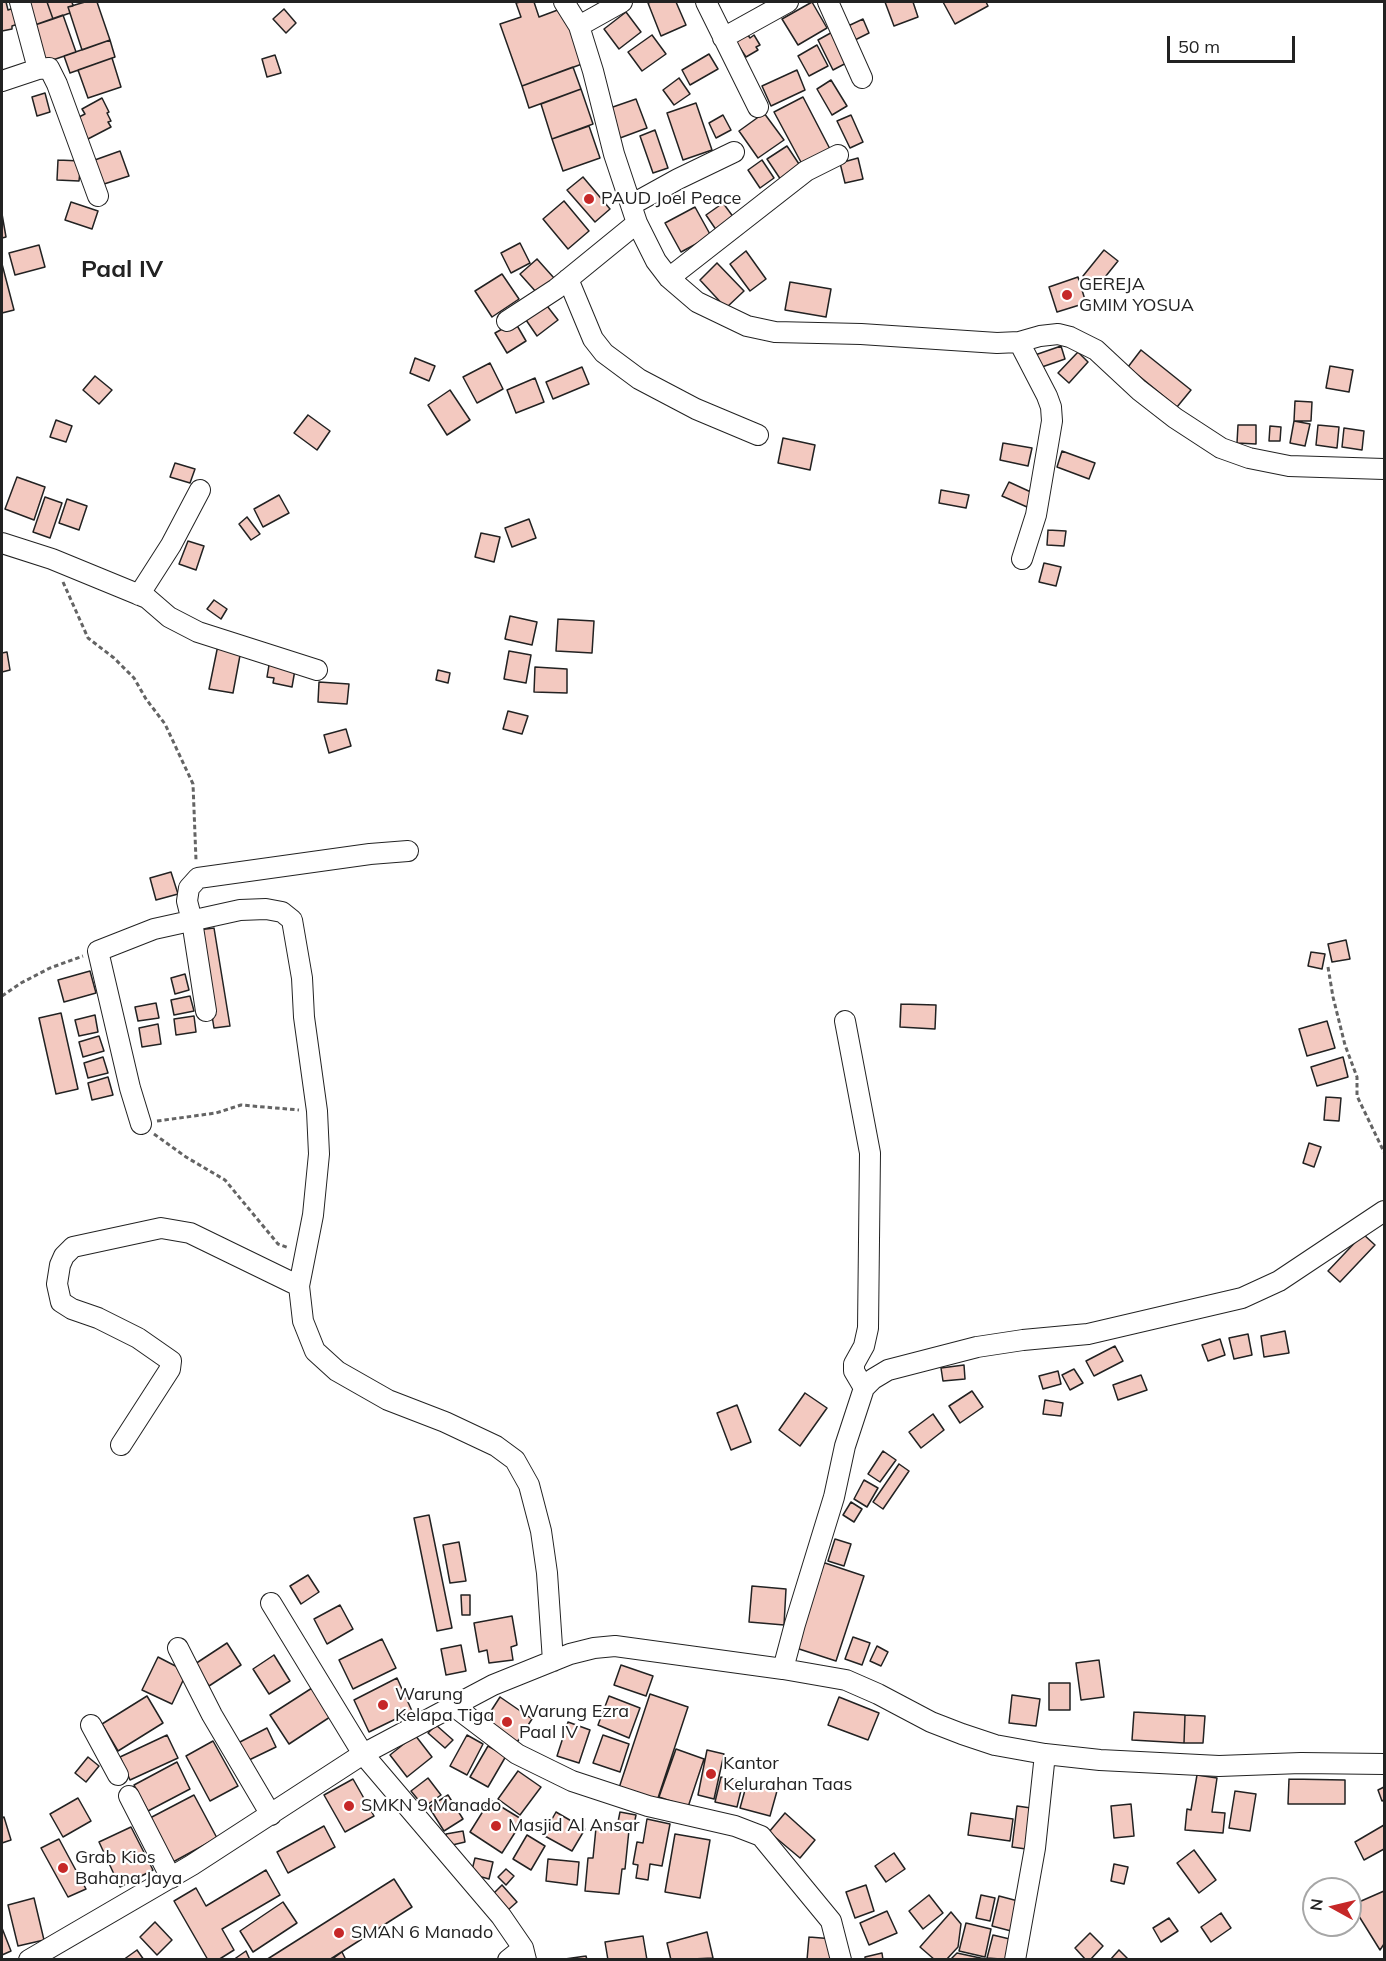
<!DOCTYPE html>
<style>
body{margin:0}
#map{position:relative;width:1386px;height:1961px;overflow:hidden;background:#fff;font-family:Mulish,sans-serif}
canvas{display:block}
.frame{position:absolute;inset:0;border:3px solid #222;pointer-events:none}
.north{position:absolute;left:1302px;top:1877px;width:60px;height:60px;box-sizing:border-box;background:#fff;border:2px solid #a7a7a7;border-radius:50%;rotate:278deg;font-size:16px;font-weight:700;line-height:24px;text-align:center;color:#222}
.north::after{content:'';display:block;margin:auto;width:21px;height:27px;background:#c62828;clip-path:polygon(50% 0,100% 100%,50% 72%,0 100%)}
.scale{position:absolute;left:1167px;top:36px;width:128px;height:27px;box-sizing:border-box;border:3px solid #222;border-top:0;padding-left:8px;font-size:18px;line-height:21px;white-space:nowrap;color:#222;-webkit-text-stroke:4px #fff;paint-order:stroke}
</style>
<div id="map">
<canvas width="1386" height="1961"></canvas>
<div class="frame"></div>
<div class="north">N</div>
<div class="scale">50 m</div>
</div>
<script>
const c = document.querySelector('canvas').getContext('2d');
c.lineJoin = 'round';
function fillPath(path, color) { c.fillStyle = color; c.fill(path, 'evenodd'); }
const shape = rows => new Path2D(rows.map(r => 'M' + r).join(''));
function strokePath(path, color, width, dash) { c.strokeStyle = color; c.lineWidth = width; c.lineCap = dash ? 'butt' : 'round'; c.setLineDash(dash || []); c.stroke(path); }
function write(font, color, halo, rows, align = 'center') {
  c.font = font + ' Mulish,sans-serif'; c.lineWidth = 4.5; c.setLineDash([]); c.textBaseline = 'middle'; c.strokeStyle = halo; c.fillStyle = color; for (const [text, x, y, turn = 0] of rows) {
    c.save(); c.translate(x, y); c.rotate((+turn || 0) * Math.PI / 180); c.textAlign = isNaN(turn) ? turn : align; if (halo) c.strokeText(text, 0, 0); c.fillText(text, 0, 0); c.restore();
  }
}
const building = shape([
 [2,2,6,2,8,10,17,7,21,23,12,26,12,29,2,31,2,2],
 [24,2,47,2,53,19,32,26,24,2],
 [47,2,72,2,73,6,68,7,70,13,53,19,47,2],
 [85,2,97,2,110,40,82,50,68,7,85,2],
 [520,2,534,2,539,17,563,8,582,64,522,86,500,24,521,17,516,3,520,2],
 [651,2,676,2,686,25,661,36,648,3,651,2],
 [812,2,827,28,798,45,782,19,812,2],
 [885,2,913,2,918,17,894,26,885,2],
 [943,2,986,2,988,6,955,24,943,2],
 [284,9,296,23,286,33,273,19,284,9],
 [626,12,641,32,619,49,604,29,626,12],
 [63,15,76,52,44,63,32,26,63,15],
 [863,19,869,33,855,40,848,26,863,19],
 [836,30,852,60,833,70,818,40,836,30],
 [745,31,750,38,754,35,760,45,756,47,758,50,746,57,734,39,745,31],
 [652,35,666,54,642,71,628,52,652,35],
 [110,40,115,57,70,73,64,56,110,40],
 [817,45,828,66,809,76,798,56,817,45],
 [709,54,718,69,690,85,682,70,709,54],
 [275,55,281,73,267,77,262,59,275,55],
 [112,58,121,87,88,98,78,70,112,58],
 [573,67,581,89,529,108,522,86,573,67],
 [797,70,805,90,771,106,762,86,797,70],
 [679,78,690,94,674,105,663,90,679,78],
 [831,80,847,106,832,115,817,89,831,80],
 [581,89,593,124,552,139,541,104,581,89],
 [45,93,50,112,37,116,32,97,45,93],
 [803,97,830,149,802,164,774,112,803,97],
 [102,98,109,112,107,113,111,121,108,122,111,127,86,140,75,119,85,114,82,109,102,98],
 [636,99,647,128,620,138,610,108,636,99],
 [696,103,712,150,683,160,667,113,696,103],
 [764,113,784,140,758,158,739,131,764,113],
 [723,115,731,130,716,138,709,123,723,115],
 [851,115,863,142,850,148,837,121,851,115],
 [589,126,600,158,563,171,552,139,589,126],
 [655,130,668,168,653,173,640,136,655,130],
 [787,146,801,167,781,180,767,159,787,146],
 [120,151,129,176,101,185,92,161,120,151],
 [858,158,863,179,845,183,840,163,858,158],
 [58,160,81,161,79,181,57,180,58,160],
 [762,160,774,178,760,188,748,170,762,160],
 [583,177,610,209,595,222,567,190,583,177],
 [564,201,589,231,568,249,543,219,564,201],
 [71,202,98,211,92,229,65,220,71,202],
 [723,203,737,222,719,234,706,215,723,203],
 [695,207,711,236,681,252,665,223,695,207],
 [2,214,6,237,2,238,2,214],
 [520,243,530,263,511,273,501,253,520,243],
 [39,245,45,267,15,275,9,253,39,245],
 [1104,250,1118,261,1097,287,1083,276,1104,250],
 [746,251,766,279,750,291,730,264,746,251],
 [537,259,554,278,537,293,520,274,537,259],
 [717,263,744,291,726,308,700,280,717,263],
 [2,264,14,310,2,313,2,264],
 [502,274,519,299,492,317,475,291,502,274],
 [1078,277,1086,303,1057,312,1049,287,1078,277],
 [790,282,831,289,826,317,785,310,790,282],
 [544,302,558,320,537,336,524,317,544,302],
 [515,322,526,341,507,353,495,333,515,322],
 [1061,346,1065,359,1039,368,1035,355,1061,346],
 [1141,350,1191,390,1177,407,1128,367,1141,350],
 [1078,352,1088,362,1069,383,1058,373,1078,352],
 [415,358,435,366,429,381,410,373,415,358],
 [490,363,503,389,477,403,463,377,490,363],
 [1330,366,1353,370,1349,392,1326,388,1330,366],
 [582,367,589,384,553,399,546,382,582,367],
 [95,376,112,390,99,404,83,390,95,376],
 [535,378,544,402,516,413,507,390,535,378],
 [450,390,470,420,447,435,428,405,450,390],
 [1295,401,1312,402,1311,421,1294,421,1295,401],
 [308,415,330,431,317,450,294,433,308,415],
 [56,420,72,426,66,442,50,437,56,420],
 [1294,421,1310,424,1305,446,1290,443,1294,421],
 [1238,425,1256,425,1256,444,1237,443,1238,425],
 [1318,425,1339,427,1337,448,1316,445,1318,425],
 [1270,426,1281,427,1280,441,1269,441,1270,426],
 [1344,428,1364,431,1362,450,1342,447,1344,428],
 [783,438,815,445,810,470,778,463,783,438],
 [1003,443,1032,448,1028,466,1000,460,1003,443],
 [1062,451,1095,463,1089,479,1057,467,1062,451],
 [175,463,195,469,190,483,170,477,175,463],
 [17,477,45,487,34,520,5,509,17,477],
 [1009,482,1033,493,1027,507,1002,496,1009,482],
 [941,490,969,495,966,508,939,503,941,490],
 [279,495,289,513,263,527,254,509,279,495],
 [45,497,62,503,50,538,33,532,45,497],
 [67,499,87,506,79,530,59,523,67,499],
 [247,517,260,534,251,540,239,524,247,517],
 [529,519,536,538,512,547,505,528,529,519],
 [1048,530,1066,531,1064,546,1047,545,1048,530],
 [481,533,500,537,494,562,475,557,481,533],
 [188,541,204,546,196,570,179,564,188,541],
 [1044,563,1061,567,1056,586,1039,582,1044,563],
 [214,600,227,609,221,619,207,609,214,600],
 [510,616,537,622,532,645,505,639,510,616],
 [558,619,594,621,592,653,556,651,558,619],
 [218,645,241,650,233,693,209,689,218,645],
 [509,651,531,655,526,683,504,679,509,651],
 [7,652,10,670,2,672,2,653,7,652],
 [270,659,296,664,292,687,273,683,274,678,267,677,270,659],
 [535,667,567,669,567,693,534,692,535,667],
 [438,670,450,673,448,683,436,680,438,670],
 [319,682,349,684,347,704,318,702,319,682],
 [508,711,528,716,522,734,503,729,508,711],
 [346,729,351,746,329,753,324,735,346,729],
 [171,872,178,894,156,900,150,878,171,872],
 [214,928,230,1026,214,1028,198,930,214,928],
 [1346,940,1350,959,1332,962,1328,944,1346,940],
 [1311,952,1325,954,1322,969,1308,966,1311,952],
 [90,971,96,993,64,1002,58,980,90,971],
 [185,974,189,990,175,994,171,978,185,974],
 [190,996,194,1011,174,1015,171,1000,190,996],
 [156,1003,159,1018,138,1021,135,1007,156,1003],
 [901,1004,936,1005,935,1029,900,1027,901,1004],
 [61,1013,78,1089,56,1094,39,1018,61,1013],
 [95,1015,98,1032,79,1036,75,1020,95,1015],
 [194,1016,196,1032,176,1035,174,1019,194,1016],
 [1327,1021,1335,1048,1307,1056,1299,1029,1327,1021],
 [158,1024,161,1044,142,1047,139,1028,158,1024],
 [99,1036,104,1051,83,1057,79,1042,99,1036],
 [103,1057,108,1073,88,1078,84,1063,103,1057],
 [1343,1057,1348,1077,1317,1086,1311,1067,1343,1057],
 [108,1077,113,1095,92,1100,88,1083,108,1077],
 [1326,1097,1341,1098,1339,1121,1324,1120,1326,1097],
 [1309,1143,1321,1147,1314,1167,1303,1163,1309,1143],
 [1363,1234,1375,1245,1340,1282,1328,1271,1363,1234],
 [1285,1331,1289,1353,1264,1357,1261,1336,1285,1331],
 [1248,1334,1252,1355,1234,1359,1229,1338,1248,1334],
 [1220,1339,1225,1355,1208,1361,1202,1345,1220,1339],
 [1115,1346,1123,1361,1094,1376,1086,1361,1115,1346],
 [964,1365,965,1379,943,1381,941,1368,964,1365],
 [1074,1369,1083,1383,1070,1390,1062,1375,1074,1369],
 [1058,1371,1061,1384,1043,1389,1039,1376,1058,1371],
 [1141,1375,1147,1390,1118,1400,1113,1385,1141,1375],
 [972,1391,983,1407,960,1423,949,1406,972,1391],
 [805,1393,827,1408,800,1446,779,1430,805,1393],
 [1045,1400,1063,1403,1061,1416,1043,1414,1045,1400],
 [737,1405,751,1442,731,1450,717,1413,737,1405],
 [933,1414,944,1430,921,1448,909,1432,933,1414],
 [883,1451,896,1460,880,1482,868,1474,883,1451],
 [899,1464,909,1471,883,1509,873,1502,899,1464],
 [864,1480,878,1488,867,1507,854,1499,864,1480],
 [851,1502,862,1509,854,1522,843,1515,851,1502],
 [429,1515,452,1628,437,1631,414,1518,429,1515],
 [835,1539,851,1544,844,1566,828,1561,835,1539],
 [459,1542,466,1581,450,1583,443,1545,459,1542],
 [822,1562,864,1576,836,1661,793,1647,822,1562],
 [308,1575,319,1592,301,1604,290,1586,308,1575],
 [752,1586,786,1589,784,1625,749,1622,752,1586],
 [461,1595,470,1595,470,1615,462,1615,461,1595],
 [340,1605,353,1629,327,1644,314,1619,340,1605],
 [512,1616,517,1645,511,1647,513,1660,489,1663,487,1650,479,1652,474,1623,512,1616],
 [853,1637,870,1643,862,1665,845,1659,853,1637],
 [382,1639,396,1668,353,1689,339,1660,382,1639],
 [227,1643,241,1665,209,1686,195,1664,227,1643],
 [461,1645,466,1671,446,1675,441,1649,461,1645],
 [877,1646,888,1652,881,1666,870,1661,877,1646],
 [274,1655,290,1681,269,1694,253,1669,274,1655],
 [158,1657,187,1672,172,1704,142,1690,158,1657],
 [1099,1660,1104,1697,1081,1700,1076,1663,1099,1660],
 [621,1665,653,1676,646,1696,614,1685,621,1665],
 [397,1678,412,1711,369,1732,354,1700,397,1678],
 [1049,1683,1070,1683,1070,1710,1049,1710,1049,1683],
 [312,1688,330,1717,289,1744,270,1715,312,1688],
 [650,1694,688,1707,656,1804,618,1791,650,1694],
 [1012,1695,1040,1699,1036,1726,1009,1723,1012,1695],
 [147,1696,163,1723,118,1751,102,1724,147,1696],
 [609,1696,640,1708,629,1738,598,1725,609,1696],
 [500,1697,532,1719,514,1747,482,1725,500,1697],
 [839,1697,879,1713,868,1740,828,1725,839,1697],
 [1134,1712,1185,1715,1184,1743,1132,1740,1134,1712],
 [1185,1715,1205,1716,1203,1743,1184,1743,1185,1715],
 [568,1722,590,1730,579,1763,557,1756,568,1722],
 [436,1725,453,1740,445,1748,428,1733,436,1725],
 [267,1728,276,1747,247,1761,238,1743,267,1728],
 [167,1735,178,1758,130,1780,120,1757,167,1735],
 [415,1735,432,1757,407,1777,390,1755,415,1735],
 [467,1735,483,1744,467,1775,450,1766,467,1735],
 [603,1735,629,1744,620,1772,593,1763,603,1735],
 [213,1741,238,1786,210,1801,186,1756,213,1741],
 [488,1746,506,1756,488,1787,470,1777,488,1746],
 [676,1749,704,1759,688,1807,659,1797,676,1749],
 [707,1750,724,1754,714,1799,698,1795,707,1750],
 [88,1757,99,1766,86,1782,75,1773,88,1757],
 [177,1762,190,1789,148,1811,134,1785,177,1762],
 [518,1771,541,1787,520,1815,498,1799,518,1771],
 [1197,1775,1217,1778,1212,1812,1225,1813,1223,1833,1185,1830,1187,1809,1191,1810,1197,1775],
 [721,1777,743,1782,737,1807,715,1802,721,1777],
 [428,1778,441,1795,424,1807,411,1791,428,1778],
 [353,1779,374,1816,345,1832,324,1795,353,1779],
 [1289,1779,1345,1780,1345,1804,1288,1804,1289,1779],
 [747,1783,777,1791,770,1816,740,1808,747,1783],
 [1384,1787,1384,1800,1382,1801,1378,1790,1384,1787],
 [1235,1791,1256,1794,1250,1831,1229,1828,1235,1791],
 [194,1795,217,1838,173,1862,150,1818,194,1795],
 [448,1795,463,1819,444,1831,429,1807,448,1795],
 [78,1798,91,1821,63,1837,50,1814,78,1798],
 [490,1800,523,1820,502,1853,470,1832,490,1800],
 [1131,1804,1134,1836,1114,1838,1111,1806,1131,1804],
 [1017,1806,1038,1809,1033,1850,1012,1847,1017,1806],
 [556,1812,585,1829,572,1851,543,1835,556,1812],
 [620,1812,636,1815,633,1830,617,1827,620,1812],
 [785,1813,815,1840,800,1858,769,1832,785,1813],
 [971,1813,1013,1819,1010,1841,968,1835,971,1813],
 [4,1817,11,1840,2,1843,2,1818,4,1817],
 [647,1819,670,1824,662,1866,650,1864,648,1880,636,1878,638,1865,633,1864,637,1842,643,1843,647,1819],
 [1384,1825,1384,1849,1364,1860,1355,1842,1384,1825],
 [324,1826,335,1847,288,1873,277,1852,324,1826],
 [131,1827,153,1870,120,1887,99,1842,131,1827],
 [596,1828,629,1830,625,1869,622,1869,619,1894,585,1891,588,1858,593,1858,596,1828],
 [463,1831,465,1842,448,1846,446,1834,463,1831],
 [675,1834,710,1840,700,1898,665,1892,675,1834],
 [527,1835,545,1846,531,1870,513,1859,527,1835],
 [59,1839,86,1889,68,1897,41,1848,59,1839],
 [1194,1850,1216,1880,1199,1893,1177,1863,1194,1850],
 [894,1853,905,1869,886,1882,875,1866,894,1853],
 [475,1858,493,1862,489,1879,471,1874,475,1858],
 [548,1859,579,1862,577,1885,546,1881,548,1859],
 [1114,1864,1128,1867,1124,1884,1111,1881,1114,1864],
 [506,1869,514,1876,506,1885,498,1877,506,1869],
 [266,1870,280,1895,222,1929,234,1950,218,1960,208,1960,174,1901,196,1888,206,1906,266,1870],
 [394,1879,412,1907,329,1960,266,1960,394,1879],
 [502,1885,517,1902,508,1910,493,1894,502,1885],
 [866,1885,874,1911,855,1918,846,1892,866,1885],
 [1384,1891,1384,1944,1380,1950,1352,1905,1384,1891],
 [929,1895,943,1913,923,1929,909,1911,929,1895],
 [981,1895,995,1898,990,1921,976,1918,981,1895],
 [999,1896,1018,1901,1011,1931,992,1926,999,1896],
 [34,1898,44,1940,18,1946,8,1905,34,1898],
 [283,1902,297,1923,253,1952,240,1931,283,1902],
 [887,1911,897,1933,869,1945,860,1923,887,1911],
 [951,1912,961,1924,958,1947,946,1960,935,1960,920,1947,951,1912],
 [1221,1913,1231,1928,1211,1942,1201,1927,1221,1913],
 [1169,1918,1178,1931,1161,1942,1153,1928,1169,1918],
 [155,1922,172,1940,157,1955,140,1937,155,1922],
 [966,1923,991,1929,985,1957,959,1951,966,1923],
 [2,1928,11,1951,2,1955,2,1928],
 [707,1932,713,1958,671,1960,667,1943,707,1932],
 [1090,1933,1103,1946,1090,1960,1086,1960,1075,1948,1090,1933],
 [993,1935,1018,1941,1014,1960,987,1958,993,1935],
 [643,1936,647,1960,608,1960,605,1942,643,1936],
 [809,1937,834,1939,832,1960,807,1960,809,1937],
 [137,1950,144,1960,123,1960,137,1950],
 [1119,1950,1129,1960,1110,1960,1119,1950],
 [246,1951,250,1960,233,1960,246,1951],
 [342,1952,346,1960,331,1960,342,1952],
 [882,1953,883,1960,865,1960,865,1957,882,1953],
 [957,1953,985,1959,950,1960,957,1953],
 [586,1956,587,1960,558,1960,586,1956]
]);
fillPath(building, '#f3c9c0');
strokePath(building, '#222', 1.5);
const minor = shape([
 [20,2,38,69],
 [564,2,579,26,593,71,614,154,637,223,656,261,669,278,697,302,747,326,775,332,861,334,997,343,1019,342,1040,336,1058,334,1070,337,1096,350,1139,390,1175,418,1221,448,1249,458,1289,466,1384,469],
 [706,2,758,107],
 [828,2,862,78],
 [579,26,622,2],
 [723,38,788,2],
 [2,81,38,69,49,68,57,84,98,196],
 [631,205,678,179,734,152],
 [669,278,806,171,838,155],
 [568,279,593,339,604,353,639,379,696,409,758,435],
 [507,321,556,289,637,223],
 [1019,342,1047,396,1051,407,1052,421,1036,515,1022,559],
 [2,543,52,559,147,598,169,617,198,632,317,670],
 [139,595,171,545,200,490],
 [206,1011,192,921,187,901,189,888,198,878,370,854,408,851],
 [845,1021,870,1153,868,1328,864,1346,854,1364,854,1371,864,1388],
 [141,1124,130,1088,98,951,154,929,240,910,266,909,282,912,292,920,302,978,304,1017,317,1111,319,1154,313,1215,299,1286,303,1321,315,1351,337,1371,388,1400,445,1422,496,1446,515,1460,529,1485,541,1531,547,1573,553,1661],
 [121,1445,170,1369,171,1361,138,1338,98,1318,72,1309,61,1302,57,1284,60,1265,64,1256,73,1247,161,1228,190,1233,299,1286],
 [271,1603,363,1754,501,1916,523,1948,526,1960],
 [178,1648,212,1715,271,1815],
 [783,1669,795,1624,834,1497,845,1446,864,1388,873,1379,888,1370,977,1347,1023,1340,1088,1334,1242,1298,1279,1281,1384,1211],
 [455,1707,517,1754,572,1781,648,1806,735,1826,761,1836,831,1921,841,1960],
 [91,1725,118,1775],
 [129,1796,171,1878],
 [29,1960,192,1865,363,1754,493,1685,570,1654,594,1648,615,1646,783,1669,846,1680,878,1694,931,1722,962,1734,995,1745,1045,1754,1100,1760,1219,1766,1301,1763,1384,1764],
 [508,1960,523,1948],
 [1015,1960,1035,1848,1045,1754]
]);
strokePath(minor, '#222', 22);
strokePath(shape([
 [63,582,88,638,114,658,134,678,146,699,165,724,193,784,196,860],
 [1328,967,1333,997,1345,1045,1357,1077,1357,1096,1384,1152],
 [2,996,21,983,50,968,83,956],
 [157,1121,216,1113,241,1105,299,1110],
 [154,1134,186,1157,225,1180,278,1244,289,1248]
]), '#646464', 3, [4.5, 3]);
strokePath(minor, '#fff', 20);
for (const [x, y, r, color] of [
 [589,199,6,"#c62828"],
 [1067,295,6,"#c62828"],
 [383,1705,6,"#c62828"],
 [507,1722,6,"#c62828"],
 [711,1774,6,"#c62828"],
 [349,1806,6,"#c62828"],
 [496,1826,6,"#c62828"],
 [63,1868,6,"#c62828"],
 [339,1933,6,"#c62828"]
]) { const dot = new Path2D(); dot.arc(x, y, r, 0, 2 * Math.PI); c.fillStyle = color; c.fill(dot); strokePath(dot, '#fff', 2); }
write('18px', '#222', '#fff', [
 ["PAUD Joel Peace",601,199],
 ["GEREJA",1079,285],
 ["GMIM YOSUA",1079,306],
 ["Warung",395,1695],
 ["Kelapa Tiga",395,1716],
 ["Warung Ezra",519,1712],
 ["Paal IV",519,1733],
 ["Kantor",723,1764],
 ["Kelurahan Taas",723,1785],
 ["SMKN 9 Manado",361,1806],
 ["Masjid Al Ansar",508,1826],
 ["Grab Kios",75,1858],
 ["Bahana Jaya",75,1879],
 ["SMAN 6 Manado",351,1933]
], 'left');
write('bold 24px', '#222', '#fff', [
 ["Paal IV",122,270]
]);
</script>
